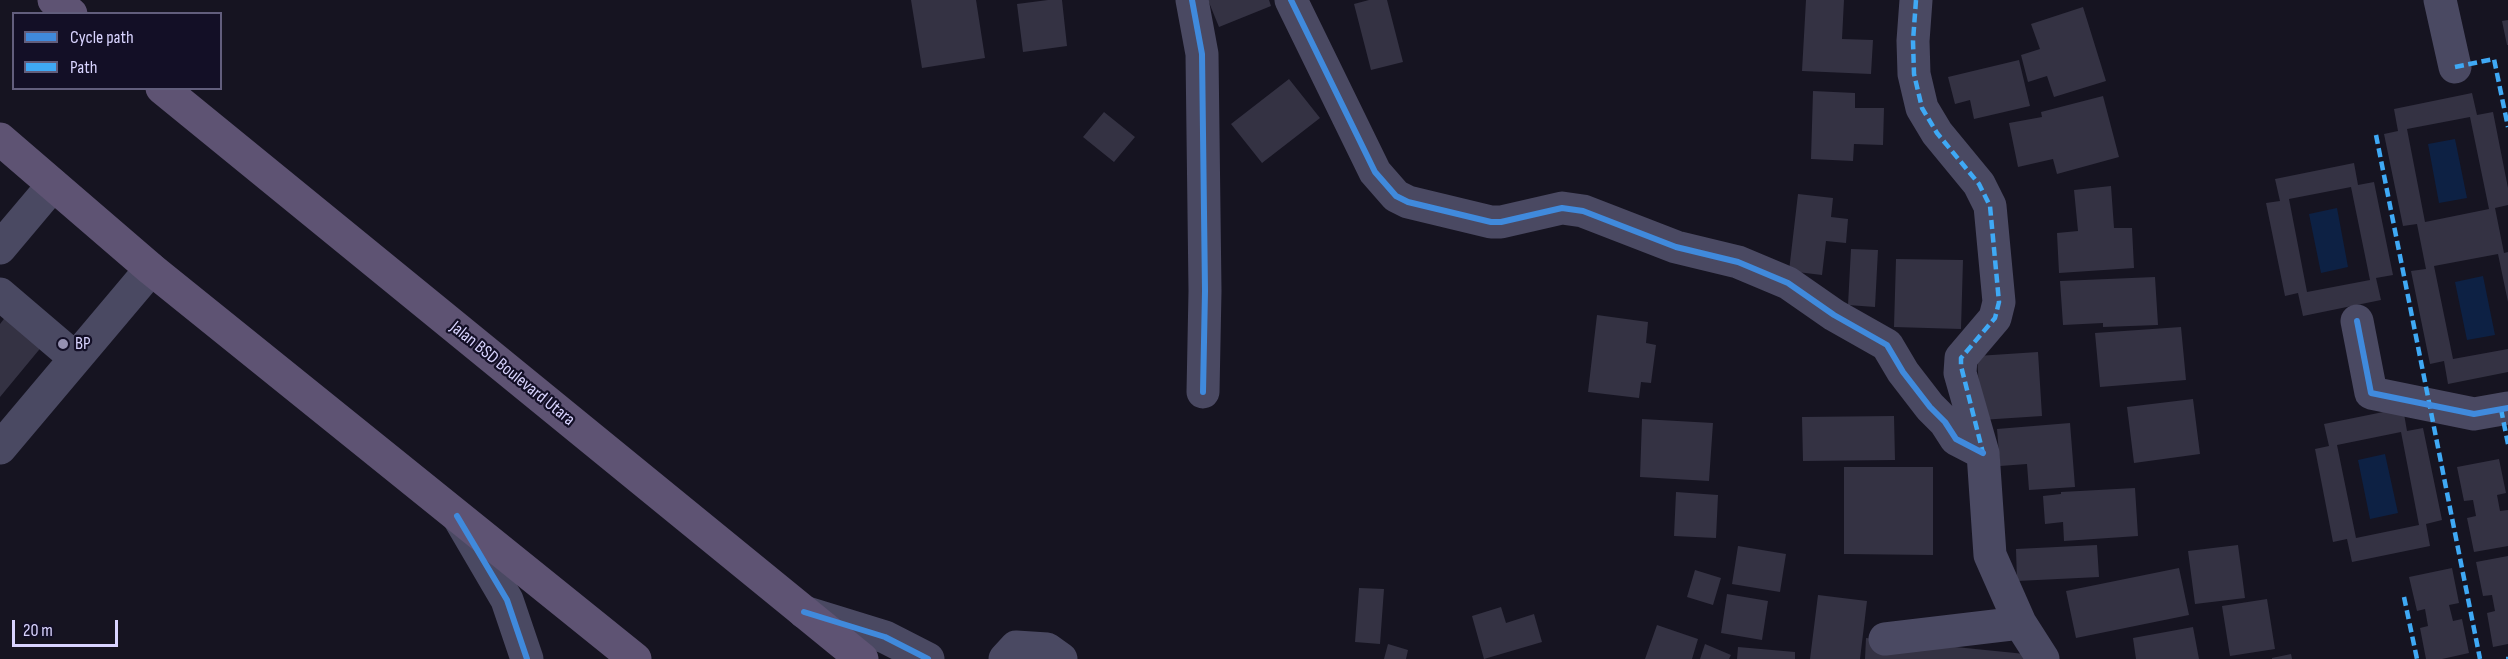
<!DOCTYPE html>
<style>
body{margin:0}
#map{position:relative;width:2508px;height:659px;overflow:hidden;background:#161421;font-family:"Sofia Sans Condensed",sans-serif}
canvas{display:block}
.legend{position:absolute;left:12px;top:12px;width:210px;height:78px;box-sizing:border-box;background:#130f26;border:2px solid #625e7d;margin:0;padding:8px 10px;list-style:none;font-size:18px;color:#d9d4ff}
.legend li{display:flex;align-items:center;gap:12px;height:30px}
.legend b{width:30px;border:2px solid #625e7d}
.scale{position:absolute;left:12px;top:620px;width:106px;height:27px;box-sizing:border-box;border:3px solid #d9d4ff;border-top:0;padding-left:8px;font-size:18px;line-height:21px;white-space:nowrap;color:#d9d4ff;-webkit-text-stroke:4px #130f26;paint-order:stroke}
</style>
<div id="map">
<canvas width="2508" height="659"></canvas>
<ul class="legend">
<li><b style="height:8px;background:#408adc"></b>Cycle path</li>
<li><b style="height:8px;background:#3fa9f5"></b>Path</li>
</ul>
<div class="scale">20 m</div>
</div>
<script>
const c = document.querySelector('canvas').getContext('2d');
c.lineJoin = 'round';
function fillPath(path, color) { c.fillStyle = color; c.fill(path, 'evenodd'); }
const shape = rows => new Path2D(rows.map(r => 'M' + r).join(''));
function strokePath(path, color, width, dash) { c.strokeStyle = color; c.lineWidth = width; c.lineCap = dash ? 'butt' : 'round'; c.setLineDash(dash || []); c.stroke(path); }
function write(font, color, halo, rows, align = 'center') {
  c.font = font + ' "Sofia Sans Condensed",sans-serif'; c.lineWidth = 4.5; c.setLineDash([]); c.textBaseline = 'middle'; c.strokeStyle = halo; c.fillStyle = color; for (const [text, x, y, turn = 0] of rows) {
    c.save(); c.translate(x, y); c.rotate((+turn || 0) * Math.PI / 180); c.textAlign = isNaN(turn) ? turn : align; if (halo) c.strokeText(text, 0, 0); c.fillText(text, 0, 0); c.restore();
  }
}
fillPath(shape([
 [2455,139,2467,198,2439,203,2428,144],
 [2337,208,2348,267,2321,273,2309,214],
 [2483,276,2495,335,2467,340,2455,282],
 [2385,454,2398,513,2370,519,2358,460]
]), '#0d2144');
fillPath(shape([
 [911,0,976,0,985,58,922,68],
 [1048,0,1062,0,1067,46,1023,52,1017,4],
 [1208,0,1269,0,1271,6,1219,27],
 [1369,0,1387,0,1403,62,1371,70,1354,4],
 [1806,0,1844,0,1842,39,1873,40,1871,74,1802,71],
 [2083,7,2106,81,2054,97,2047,76,2028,82,2021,55,2040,49,2031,24],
 [2508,20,2508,45,2507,45,2502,21],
 [2019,60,2030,106,1974,119,1970,100,1955,104,1948,77],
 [1289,79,1320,118,1262,163,1231,124],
 [1813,91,1855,93,1855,108,1884,108,1883,145,1854,144,1853,161,1811,159],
 [2472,93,2477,115,2493,112,2508,188,2508,205,2495,208,2504,253,2508,252,2508,302,2498,254,2434,266,2453,359,2508,349,2508,372,2448,384,2444,361,2430,364,2411,271,2426,269,2417,224,2403,226,2384,134,2398,131,2394,109],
 [2470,117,2489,209,2425,222,2407,129],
 [2103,96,2119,157,2057,174,2053,159,2018,167,2009,123,2042,117,2041,112],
 [1104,112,1135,137,1114,162,1083,137],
 [2354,163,2358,185,2374,182,2393,275,2376,278,2381,300,2303,316,2298,293,2285,296,2266,203,2280,201,2275,179],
 [2351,187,2370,280,2307,292,2289,199],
 [2111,186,2114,228,2132,228,2134,268,2059,273,2057,233,2078,231,2074,190],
 [1798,194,1833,198,1831,217,1848,219,1846,243,1826,241,1822,275,1789,271],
 [1851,249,1878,250,1875,307,1848,305],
 [1896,259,1963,260,1961,329,1894,327],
 [2155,277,2158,325,2103,327,2103,323,2063,325,2060,281],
 [7,315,43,345,0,397,0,324],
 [1597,315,1648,322,1646,343,1656,345,1651,383,1641,382,1639,398,1588,392],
 [2181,327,2186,380,2100,387,2095,333],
 [2038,352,2042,416,1981,420,1977,356],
 [2193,399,2200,454,2134,463,2127,407],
 [2403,408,2407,431,2423,428,2442,520,2426,524,2430,546,2352,562,2347,539,2333,542,2315,449,2329,446,2324,424],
 [2401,432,2419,525,2356,538,2337,445],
 [1894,416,1895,460,1803,461,1802,417],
 [1642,419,1713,423,1709,481,1640,477],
 [2070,423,2075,487,2029,490,2027,464,2000,466,1997,429],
 [2499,459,2506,493,2497,495,2500,511,2508,510,2508,546,2474,552,2467,518,2476,516,2473,500,2464,501,2457,467],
 [1844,467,1933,467,1933,555,1844,554],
 [2135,488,2138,536,2064,541,2063,522,2045,524,2043,496,2061,494,2061,492],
 [1676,492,1718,495,1716,538,1674,536],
 [2097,545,2099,577,2017,581,2016,549],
 [2238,545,2245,598,2195,604,2188,551],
 [1738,546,1786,554,1780,592,1732,584],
 [2508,556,2508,644,2493,647,2487,613,2495,611,2492,595,2483,596,2476,562],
 [2179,568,2189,615,2076,638,2066,591],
 [2452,568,2459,603,2449,605,2453,621,2462,619,2469,653,2442,659,2426,659,2420,628,2428,626,2425,609,2417,611,2409,577],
 [1695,570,1721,578,1713,605,1687,597],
 [1359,588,1384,589,1380,644,1355,642],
 [1727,594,1768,601,1762,640,1721,633],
 [1818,595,1867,601,1860,659,1810,659],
 [2267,599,2275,649,2230,656,2222,606],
 [1501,607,1506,623,1534,614,1542,642,1484,659,1472,616],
 [1657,625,1698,639,1692,659,1645,659],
 [2193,627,2199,659,2136,659,2133,638],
 [1866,638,2025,654,2025,659,1865,659],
 [1388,644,1408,650,1406,659,1384,659],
 [1705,644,1731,655,1729,659,1700,659],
 [1738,647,1795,652,1795,659,1737,659],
 [2291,654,2292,659,2272,659,2272,658]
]), '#343243');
strokePath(shape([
 [1192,0,1202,54,1205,291,1203,392],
 [1291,0,1375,172,1396,196,1408,202,1491,222,1501,222,1562,208,1583,211,1676,247,1738,262,1788,283,1834,315,1887,345,1903,372,1930,407,1945,422,1956,439,1983,453],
 [1916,0,1913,41,1914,74,1922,108,1937,133,1979,184,1990,206,1999,302,1995,318,1961,358,1960,373,1983,453,1990,555,2020,623,2043,659],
 [2440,0,2455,67],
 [0,248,53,185],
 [0,294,75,358],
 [2357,321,2371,393,2474,414,2508,408],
 [0,448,151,269],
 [459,518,507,600,527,659],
 [804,612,885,637,928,659],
 [1885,639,2020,623],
 [1005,659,1016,647,1047,649,1061,659]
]), '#4a4962', 33);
strokePath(shape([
 [54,0,71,14],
 [162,88,862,659],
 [0,139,151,269,635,659]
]), '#5e5373', 33);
strokePath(shape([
 [1916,0,1913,41,1914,74,1922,108,1937,133,1979,184,1990,206,1999,302,1995,318,1961,358,1961,366,1983,453],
 [2455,67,2494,59,2508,127],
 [2376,135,2480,659],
 [2501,409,2508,444],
 [2404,597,2417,659],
 [2506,659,2508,659]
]), '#3fa9f5', 4.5, [9, 4.5]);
strokePath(shape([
 [1192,0,1202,54,1205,291,1203,392],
 [1291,0,1375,172,1396,196,1408,202,1491,222,1501,222,1562,208,1583,211,1676,247,1738,262,1788,283,1834,315,1887,345,1903,372,1930,407,1945,422,1956,439,1983,453],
 [2357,321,2371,393,2474,414,2508,408],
 [457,516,507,600,527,659],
 [804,612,885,637,928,659]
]), '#408adc', 6);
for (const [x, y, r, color] of [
 [63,344,6,"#9591b1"]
]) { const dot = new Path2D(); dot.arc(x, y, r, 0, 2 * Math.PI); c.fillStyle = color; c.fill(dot); strokePath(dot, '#130f26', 2); }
write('18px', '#d9d4ff', '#130f26', [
 ["BP",75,344]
], 'left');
write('18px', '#d9d4ff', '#130f26', [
 ["Jalan BSD Boulevard Utara",512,374,39]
]);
</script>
